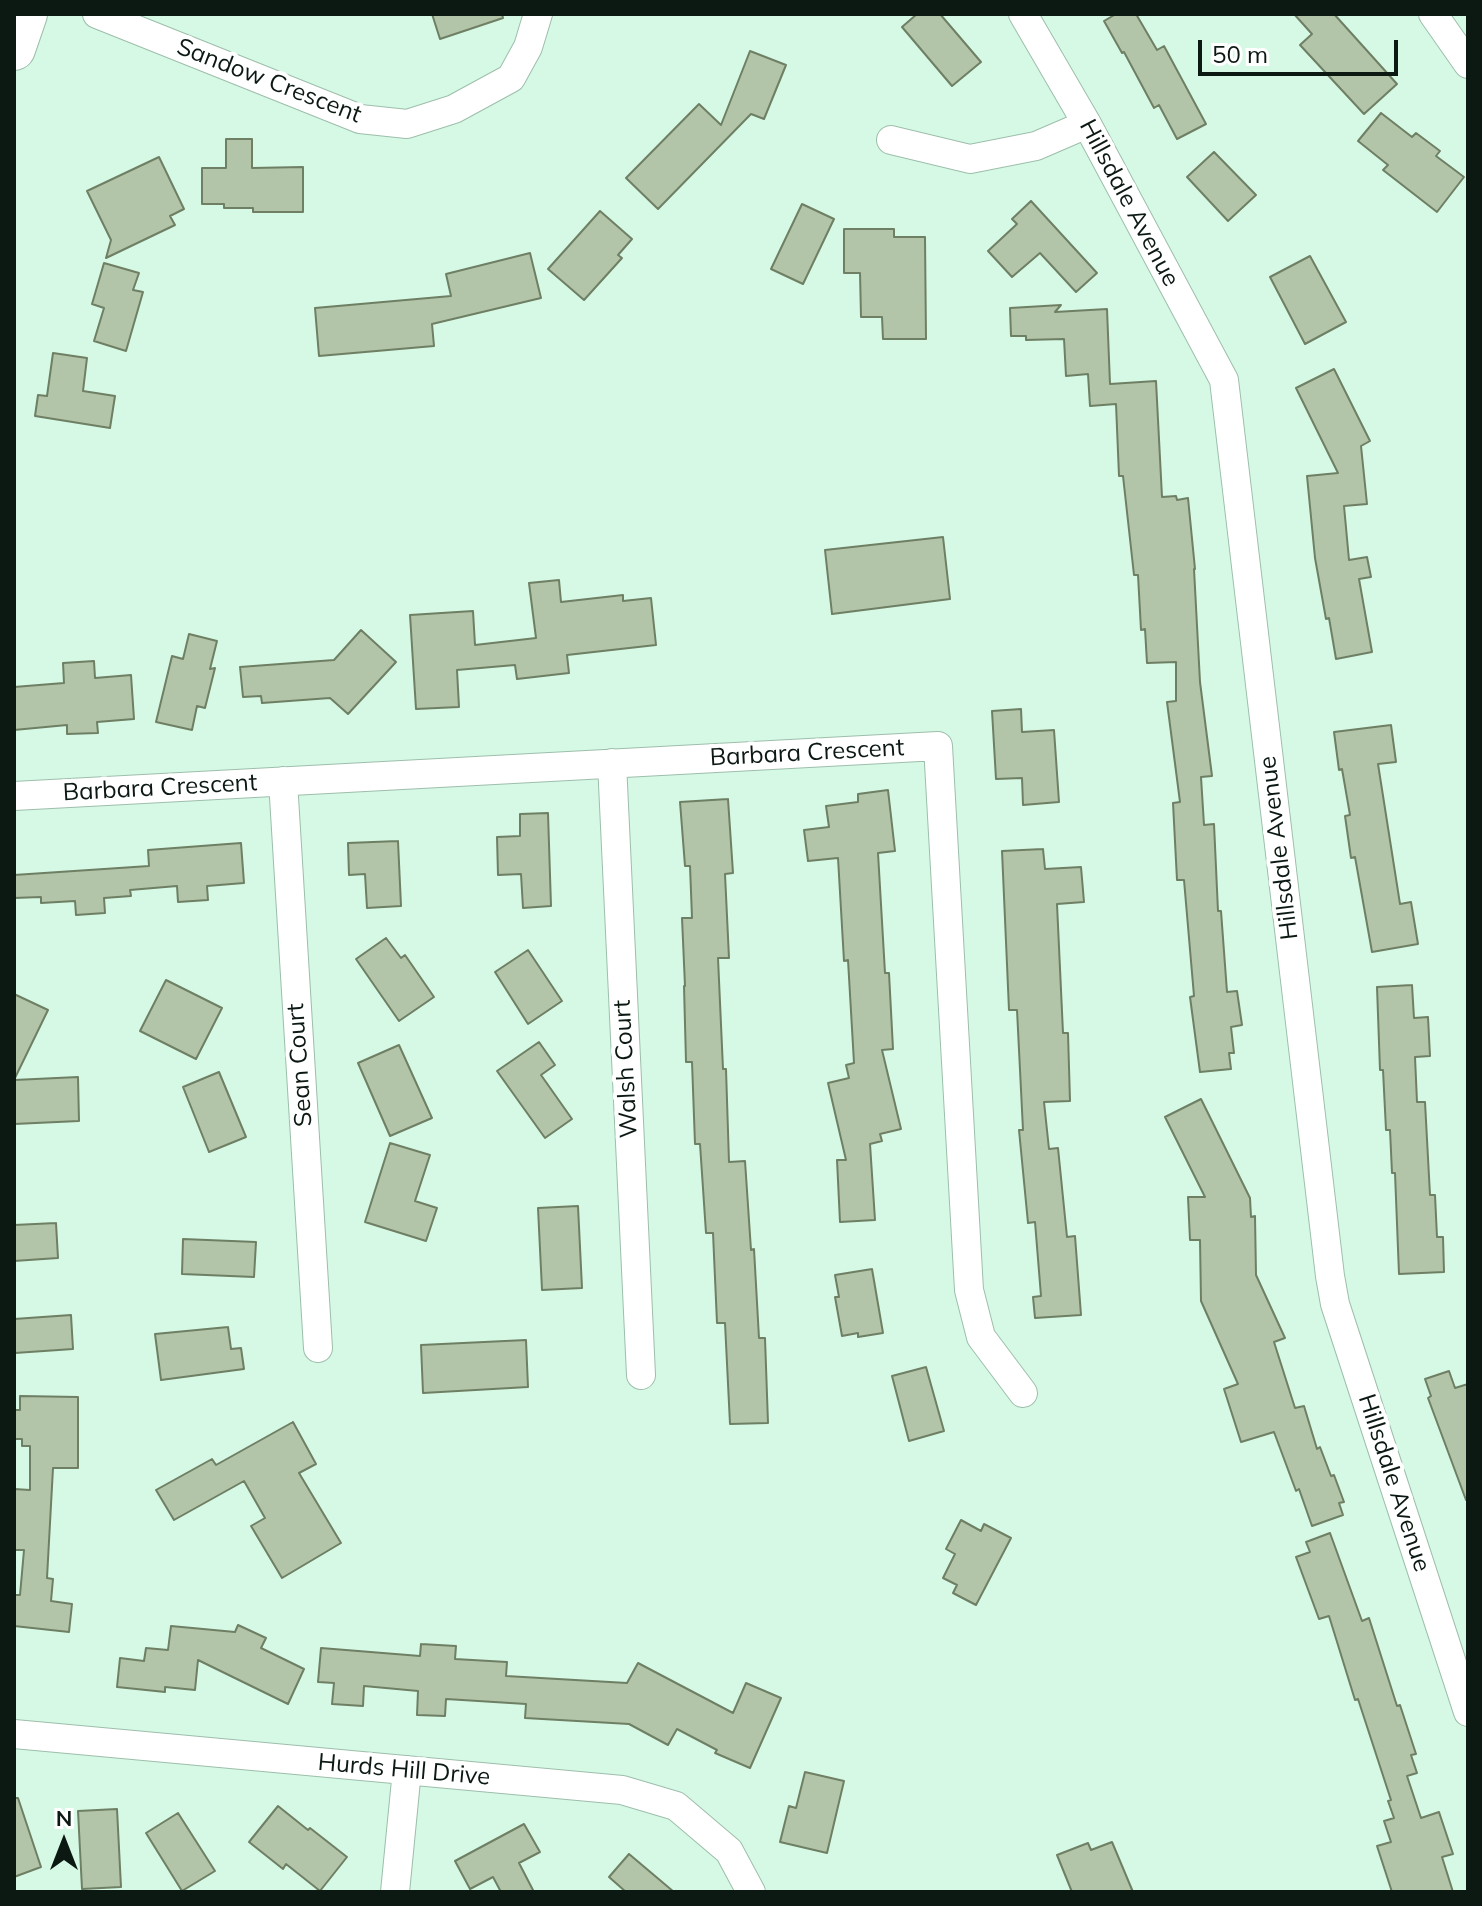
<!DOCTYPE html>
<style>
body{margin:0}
#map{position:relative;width:1482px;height:1906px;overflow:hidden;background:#d6f9e5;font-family:Mulish,sans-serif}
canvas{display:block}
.frame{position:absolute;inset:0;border:16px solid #0c1912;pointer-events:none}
.north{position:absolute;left:24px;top:1802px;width:80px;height:80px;-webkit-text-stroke:6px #fff;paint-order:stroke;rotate:0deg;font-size:22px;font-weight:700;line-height:32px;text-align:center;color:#0c1912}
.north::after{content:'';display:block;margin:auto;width:28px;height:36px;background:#0c1912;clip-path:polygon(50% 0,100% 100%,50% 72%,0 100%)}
.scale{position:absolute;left:1198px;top:40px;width:200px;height:36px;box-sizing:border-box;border:4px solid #0c1912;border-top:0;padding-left:10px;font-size:24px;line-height:28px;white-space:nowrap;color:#0c1912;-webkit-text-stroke:6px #fff;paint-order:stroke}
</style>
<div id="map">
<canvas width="1482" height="1906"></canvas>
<div class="frame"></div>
<div class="north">N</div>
<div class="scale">50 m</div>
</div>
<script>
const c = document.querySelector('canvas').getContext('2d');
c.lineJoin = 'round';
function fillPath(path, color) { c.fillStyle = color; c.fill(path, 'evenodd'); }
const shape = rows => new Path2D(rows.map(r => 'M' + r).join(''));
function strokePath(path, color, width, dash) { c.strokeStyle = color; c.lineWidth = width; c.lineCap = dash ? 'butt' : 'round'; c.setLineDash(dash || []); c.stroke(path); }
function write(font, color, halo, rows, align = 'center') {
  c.font = font + ' Mulish,sans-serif'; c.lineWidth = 8; c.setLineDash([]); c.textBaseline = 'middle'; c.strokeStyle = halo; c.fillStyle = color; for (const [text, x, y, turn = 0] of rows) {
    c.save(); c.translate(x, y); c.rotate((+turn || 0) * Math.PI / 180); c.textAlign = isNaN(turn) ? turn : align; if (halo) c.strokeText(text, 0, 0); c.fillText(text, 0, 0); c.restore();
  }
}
const building = shape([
 [432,14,502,14,503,18,440,39,432,14],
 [917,14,940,14,981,62,952,86,902,27,917,14],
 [1116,14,1136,14,1157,50,1164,46,1206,124,1177,139,1159,105,1154,108,1124,52,1122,53,1104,21,1116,14],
 [1294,14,1334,14,1397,84,1364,114,1300,45,1312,34,1294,14],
 [750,51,786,65,764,119,751,114,658,209,626,178,699,104,721,125,750,51],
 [1381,113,1412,137,1416,133,1440,151,1436,156,1464,177,1437,212,1383,170,1388,165,1358,141,1381,113],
 [226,139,252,139,252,168,303,167,303,212,253,212,253,208,224,208,224,204,202,204,202,168,226,168,226,139],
 [1214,152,1256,195,1228,221,1187,177,1214,152],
 [159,157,184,209,170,216,175,225,106,258,111,240,87,191,159,157],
 [1031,201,1097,273,1076,292,1040,253,1012,277,988,251,1017,224,1012,219,1031,201],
 [802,204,834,219,803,284,771,269,802,204],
 [600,211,632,239,618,255,622,258,584,300,548,269,600,211],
 [844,229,894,229,894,237,925,237,926,339,883,339,882,317,861,317,860,273,844,273,844,229],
 [530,253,541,298,432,324,434,346,319,356,315,308,451,296,446,274,530,253],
 [1310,256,1346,322,1305,344,1270,277,1310,256],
 [104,263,139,273,133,290,143,292,126,351,94,341,104,308,92,304,104,263],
 [1061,305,1055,312,1107,309,1110,384,1156,381,1162,497,1176,496,1177,500,1188,498,1195,569,1194,569,1200,682,1212,776,1201,777,1204,825,1214,824,1218,911,1221,911,1227,992,1237,991,1242,1025,1231,1027,1234,1053,1229,1053,1231,1069,1200,1072,1190,997,1194,996,1184,880,1177,880,1173,803,1180,802,1167,702,1176,701,1176,662,1147,663,1145,629,1141,630,1138,575,1134,575,1123,476,1119,476,1116,404,1090,406,1088,374,1066,376,1064,339,1026,340,1026,336,1011,336,1010,308,1061,305],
 [53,353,87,358,83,391,115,396,110,428,35,416,38,395,47,396,53,353],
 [1334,369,1370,441,1361,446,1367,504,1344,506,1349,560,1367,557,1371,577,1359,579,1372,652,1336,659,1329,618,1326,619,1315,558,1307,476,1338,473,1296,388,1334,369],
 [943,537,950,599,832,614,825,550,943,537],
 [559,580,561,602,623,595,623,601,651,598,656,645,567,655,569,673,517,679,515,665,457,670,459,707,416,709,410,615,473,611,475,645,536,638,529,583,559,580],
 [361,630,396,662,348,714,330,698,262,703,261,696,243,697,240,667,334,660,361,630],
 [189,634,217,641,210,669,215,668,205,708,197,706,192,730,156,722,172,656,183,659,189,634],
 [94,661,95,678,131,675,134,719,97,722,98,733,67,734,67,725,14,730,14,687,64,683,63,663,94,661],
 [1021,709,1022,732,1054,730,1059,802,1023,805,1022,778,996,779,992,711,1021,709],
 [1391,725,1396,762,1378,764,1400,904,1411,902,1418,944,1372,952,1355,857,1351,858,1345,816,1350,815,1342,769,1339,770,1334,732,1391,725],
 [888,790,895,851,878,853,885,973,889,973,893,1049,882,1050,901,1129,880,1134,882,1141,870,1144,875,1220,840,1222,837,1160,846,1160,828,1083,849,1078,846,1065,854,1063,848,960,844,961,838,858,808,861,804,830,829,827,826,806,858,802,858,794,888,790],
 [728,799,733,873,725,874,729,958,718,958,723,1069,726,1069,729,1162,745,1161,751,1250,754,1249,759,1338,765,1338,768,1423,730,1424,725,1323,717,1323,713,1233,706,1233,700,1144,695,1144,692,1062,686,1062,684,986,685,986,682,918,692,918,690,866,685,866,680,802,728,799],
 [548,813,551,906,523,908,521,874,498,875,497,837,520,836,520,814,548,813],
 [398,841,401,906,367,908,365,874,349,875,348,843,398,841],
 [241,843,244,883,207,886,208,900,178,902,177,886,130,890,131,896,104,898,105,913,76,915,75,901,41,903,41,897,14,898,14,875,149,866,148,850,241,843],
 [1043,849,1045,869,1081,867,1084,902,1057,904,1063,1033,1068,1033,1070,1101,1044,1102,1049,1149,1058,1148,1067,1237,1075,1236,1081,1315,1035,1318,1033,1297,1041,1296,1035,1222,1028,1223,1019,1130,1023,1130,1017,1010,1009,1010,1002,851,1043,849],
 [386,938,401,958,405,955,434,997,399,1021,356,959,386,938],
 [528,950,562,1001,528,1024,495,972,528,950],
 [166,980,222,1008,196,1059,140,1031,166,980],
 [1412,985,1414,1018,1428,1017,1430,1056,1415,1057,1417,1102,1425,1102,1430,1195,1435,1195,1437,1237,1443,1237,1444,1272,1399,1274,1395,1173,1392,1173,1390,1130,1386,1130,1383,1070,1380,1070,1377,987,1412,985],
 [14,994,48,1010,14,1080,78,1077,79,1121,14,1124,14,994],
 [539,1042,555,1065,541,1075,572,1119,545,1138,497,1071,539,1042],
 [399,1045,432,1118,390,1136,358,1063,399,1045],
 [219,1072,246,1137,209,1152,183,1087,219,1072],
 [1201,1099,1250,1198,1251,1217,1255,1216,1256,1275,1285,1338,1274,1342,1295,1408,1304,1406,1317,1449,1320,1447,1331,1476,1334,1475,1344,1502,1339,1503,1343,1515,1312,1526,1299,1489,1296,1491,1274,1432,1241,1442,1224,1389,1238,1384,1201,1301,1200,1240,1190,1240,1188,1197,1205,1197,1165,1117,1201,1099],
 [390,1143,430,1155,415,1201,437,1208,426,1241,365,1222,390,1143],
 [578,1206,582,1288,542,1290,538,1208,578,1206],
 [56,1223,58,1258,14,1261,14,1225,56,1223],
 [183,1239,256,1242,254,1277,182,1274,183,1239],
 [872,1269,883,1333,858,1337,858,1333,842,1336,835,1297,839,1297,835,1275,872,1269],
 [71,1315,73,1349,15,1353,14,1319,71,1315],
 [228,1327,231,1349,241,1348,244,1369,161,1380,155,1334,228,1327],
 [526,1340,528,1387,423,1393,421,1345,526,1340],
 [926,1367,944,1431,909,1441,892,1376,926,1367],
 [1449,1371,1455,1388,1468,1384,1468,1500,1466,1500,1428,1398,1431,1396,1425,1379,1449,1371],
 [20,1396,78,1397,78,1468,53,1468,47,1578,53,1579,51,1601,72,1604,69,1632,14,1626,14,1595,20,1595,24,1550,14,1550,14,1489,30,1490,30,1446,22,1446,22,1439,15,1439,15,1410,20,1410,20,1396],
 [293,1422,316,1464,299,1473,341,1543,282,1578,251,1526,265,1518,244,1481,174,1520,156,1490,212,1459,216,1465,293,1422],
 [961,1520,981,1531,984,1524,1011,1538,976,1605,953,1593,957,1585,943,1578,955,1554,946,1549,961,1520],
 [1330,1533,1362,1621,1369,1618,1397,1706,1400,1705,1416,1754,1411,1755,1417,1773,1407,1776,1421,1818,1439,1812,1453,1854,1442,1857,1453,1892,1392,1892,1377,1846,1391,1842,1384,1821,1394,1818,1388,1801,1391,1800,1358,1699,1355,1700,1329,1616,1319,1619,1296,1557,1310,1552,1306,1542,1330,1533],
 [238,1625,266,1638,261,1648,304,1669,288,1704,198,1660,195,1690,165,1687,165,1692,117,1687,120,1658,144,1661,146,1648,168,1650,171,1626,235,1632,238,1625],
 [421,1644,456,1646,455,1659,507,1662,506,1676,627,1683,638,1663,733,1713,746,1683,781,1698,750,1768,715,1753,717,1750,677,1729,668,1745,629,1724,525,1718,526,1704,446,1699,445,1716,417,1715,418,1691,364,1686,363,1706,332,1704,334,1683,318,1682,321,1648,420,1656,421,1644],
 [805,1772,844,1781,827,1853,780,1842,789,1806,796,1808,805,1772],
 [14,1798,18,1798,41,1867,14,1877,14,1798],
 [278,1806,308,1830,310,1828,347,1857,320,1891,286,1864,283,1869,249,1842,278,1806],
 [117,1809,121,1887,82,1889,78,1811,117,1809],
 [178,1813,215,1871,182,1891,146,1833,178,1813],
 [524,1824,540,1852,519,1863,534,1892,501,1892,493,1877,470,1889,455,1861,524,1824],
 [1112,1842,1133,1892,1072,1892,1057,1855,1088,1843,1091,1850,1112,1842],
 [629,1854,674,1892,626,1892,609,1877,629,1854]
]);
fillPath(building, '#b2c5a8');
strokePath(building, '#6e7f64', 2);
const minor = shape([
 [97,14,360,119,407,124,454,109,511,78,528,47,538,14],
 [1023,14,1087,124,1224,380,1330,1276,1335,1304,1468,1712],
 [1433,14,1468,64],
 [891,140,970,159,1036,146,1087,124],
 [612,763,641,1375],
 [283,781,318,1348],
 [14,796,938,746,969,1290,981,1337,1023,1393],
 [14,1734,622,1790,676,1806,729,1851,751,1892],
 [395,1892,407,1770]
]);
const secondary = shape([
 [14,49,26,14]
]);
strokePath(minor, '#9dbeab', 30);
strokePath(secondary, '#9dbeab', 44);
strokePath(minor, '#fff', 28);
strokePath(secondary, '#fff', 42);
write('24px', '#0c1912', '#fff', [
 ["Sandow Crescent",269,81,21],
 ["Hillsdale Avenue",1129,203,62],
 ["Barbara Crescent",807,753,-3],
 ["Barbara Crescent",160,788,-3],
 ["Hillsdale Avenue",1279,848,-97],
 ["Sean Court",300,1065,-94],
 ["Walsh Court",626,1069,-93],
 ["Hillsdale Avenue",1394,1483,72],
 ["Hurds Hill Drive",404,1770,5]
]);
</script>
